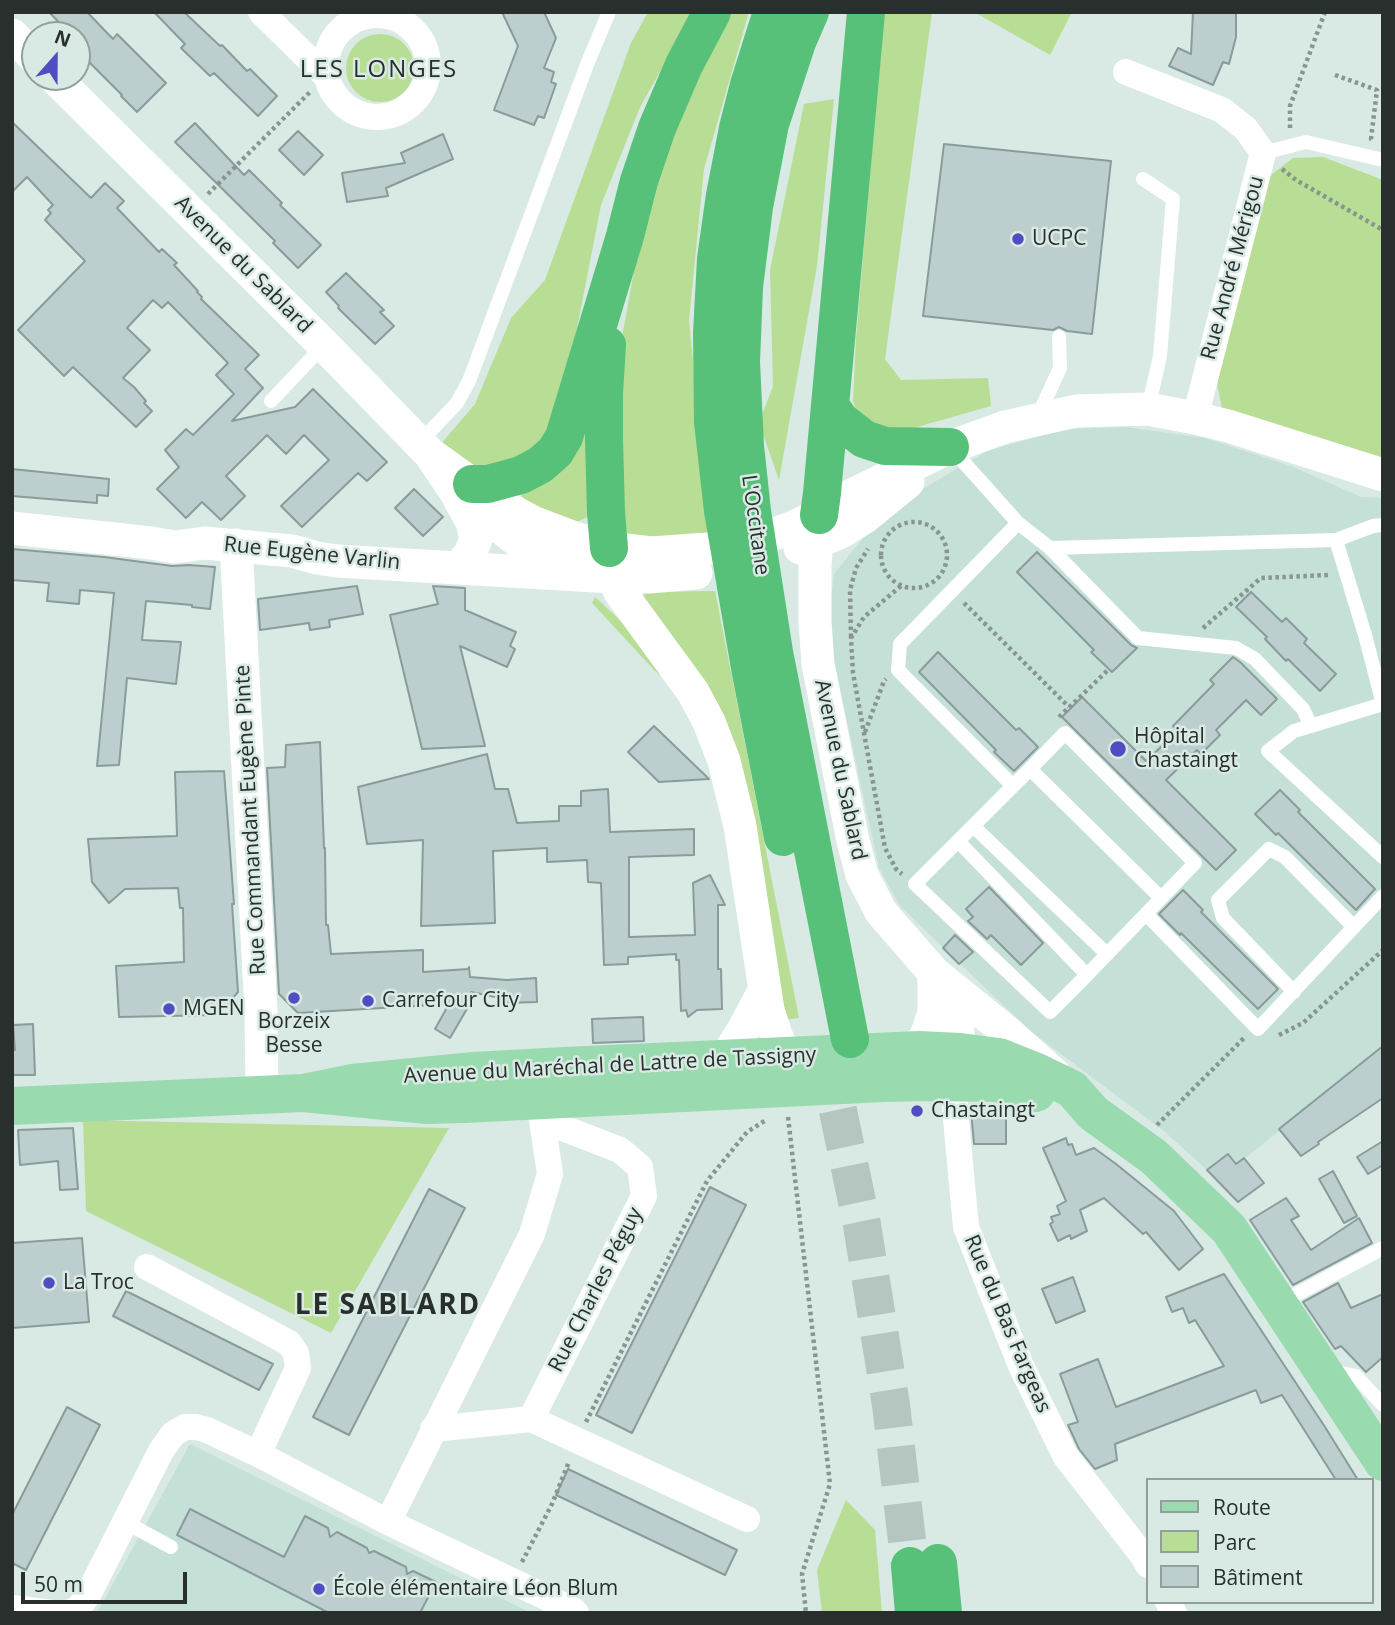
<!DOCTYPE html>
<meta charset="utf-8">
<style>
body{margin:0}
#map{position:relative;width:1395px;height:1625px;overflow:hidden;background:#d8eae3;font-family:"Open Sans",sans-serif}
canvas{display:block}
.frame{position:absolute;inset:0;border:14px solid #282f2d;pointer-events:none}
.legend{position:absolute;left:1146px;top:1478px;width:228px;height:126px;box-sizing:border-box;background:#d8eae3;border:2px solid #929f9a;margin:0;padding:9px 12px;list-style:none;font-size:21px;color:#282f2d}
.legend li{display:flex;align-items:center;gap:14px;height:35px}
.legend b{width:35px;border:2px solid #929f9a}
.north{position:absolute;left:21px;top:21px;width:70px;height:70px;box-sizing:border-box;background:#d8eae3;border:2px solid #929f9a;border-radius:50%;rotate:21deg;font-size:19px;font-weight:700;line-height:28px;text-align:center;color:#282f2d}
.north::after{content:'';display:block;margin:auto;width:24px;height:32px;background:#504cc2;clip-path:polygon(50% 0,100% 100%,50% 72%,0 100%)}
.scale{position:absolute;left:21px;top:1572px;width:166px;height:32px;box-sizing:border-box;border:4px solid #282f2d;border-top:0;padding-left:9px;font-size:21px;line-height:24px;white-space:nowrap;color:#282f2d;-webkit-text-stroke:5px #d8eae3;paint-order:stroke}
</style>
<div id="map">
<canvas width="1395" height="1625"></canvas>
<div class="frame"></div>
<ul class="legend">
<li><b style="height:9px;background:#9adaaf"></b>Route</li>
<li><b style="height:19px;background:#b7de94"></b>Parc</li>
<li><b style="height:19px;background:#bccfce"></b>Bâtiment</li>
</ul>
<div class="north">N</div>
<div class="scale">50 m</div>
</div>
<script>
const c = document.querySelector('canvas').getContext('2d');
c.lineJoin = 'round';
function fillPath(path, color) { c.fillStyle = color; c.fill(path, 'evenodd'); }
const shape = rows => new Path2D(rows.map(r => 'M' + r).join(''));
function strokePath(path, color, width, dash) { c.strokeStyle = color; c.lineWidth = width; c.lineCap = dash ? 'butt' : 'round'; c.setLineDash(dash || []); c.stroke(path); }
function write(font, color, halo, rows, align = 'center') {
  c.font = font + ' "Open Sans",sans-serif'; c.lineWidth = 5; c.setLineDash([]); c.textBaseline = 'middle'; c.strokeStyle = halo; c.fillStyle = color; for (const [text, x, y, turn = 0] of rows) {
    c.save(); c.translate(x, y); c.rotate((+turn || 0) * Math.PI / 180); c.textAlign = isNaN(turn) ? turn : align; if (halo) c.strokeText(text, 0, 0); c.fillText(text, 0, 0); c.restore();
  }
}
fillPath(shape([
 [1126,427,1205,438,1291,466,1361,497,1383,498,1383,1047,1218,1180,1165,1132,1029,1030,900,906,879,868,827,630,834,574,871,528,916,493,987,451,1065,429],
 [190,1444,531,1613,97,1613]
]), '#c5e0d7');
fillPath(shape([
 [648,12,694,12,640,107,601,205,574,344,538,463,472,466,440,445,475,404,511,318,545,280,631,43],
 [728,12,749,12,704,169,689,320,710,535,643,541,627,534,619,501,617,365,639,243,675,121],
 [884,12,932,12,885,359,901,380,988,378,991,406,889,435,860,420,853,401,856,339],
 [974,12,1072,12,1050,55],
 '346 68a34 34 0 1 1 68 0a34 34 0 1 1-68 0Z',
 [834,99,817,266,779,480,759,423,773,386,770,270,804,104],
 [1323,157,1383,180,1383,460,1223,414,1217,383,1271,175,1293,158],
 [591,365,588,517,574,523,531,508,518,491],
 [715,591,799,1018,782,1020,741,792,642,601,645,592],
 [595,597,636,635,674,687,655,671,592,603],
 [83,1120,449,1128,331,1333,86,1211],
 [846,1500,875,1530,882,1613,822,1613,817,1570]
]), '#b7de94');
const building = shape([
 [49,12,87,12,113,39,117,34,166,83,137,112,121,96,122,95,77,50,77,35,71,35,49,12],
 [154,12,184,12,220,46,222,45,247,71,250,69,277,96,258,116,214,73,210,76,181,48,185,44,154,12],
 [502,12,544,12,556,38,544,68,554,72,551,82,556,84,544,118,538,116,534,125,494,110,518,46,502,12],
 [1193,12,1236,12,1236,37,1229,64,1223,62,1213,85,1169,66,1178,48,1191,54,1193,12],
 [12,122,91,198,105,183,124,201,117,208,159,252,162,249,177,263,174,265,198,291,197,292,202,297,201,299,259,355,245,369,263,388,232,421,295,407,313,389,387,462,367,481,358,473,302,527,281,506,329,460,304,435,286,454,267,435,226,476,245,496,221,520,202,502,186,518,157,489,179,467,165,450,186,429,193,435,234,394,216,375,228,363,168,302,162,308,153,300,127,328,150,350,123,378,134,387,146,401,144,403,152,411,136,427,73,367,64,376,18,330,85,261,45,220,51,213,48,210,53,205,27,177,12,192,12,122],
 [195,123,244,175,249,170,282,203,280,205,321,245,298,268,273,243,275,241,175,142,195,123],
 [298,131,323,155,304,175,279,150,298,131],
 [443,134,453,159,386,188,388,196,347,202,342,173,405,163,401,153,443,134],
 [944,144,1111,161,1092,334,1067,331,1059,327,1053,330,923,316,944,144],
 [346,273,384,310,380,312,394,326,375,344,338,308,339,306,326,292,346,273],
 [12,469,109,479,108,496,97,495,97,503,12,496,12,469],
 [414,489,443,517,423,536,395,508,414,489],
 [12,549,104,557,172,566,189,565,215,567,210,609,192,607,192,605,146,601,142,640,181,642,176,684,127,678,119,765,97,766,114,593,80,590,79,604,47,601,49,583,12,580,12,549],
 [1037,552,1114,628,1131,645,1137,648,1112,672,1091,652,1094,650,1017,572,1037,552],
 [357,586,363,614,329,620,330,627,310,630,309,623,260,630,258,599,357,586],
 [433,586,465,588,465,610,516,632,510,646,515,649,507,667,460,646,485,746,422,749,390,615,438,604,433,586],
 [1251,592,1282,622,1286,618,1307,639,1304,643,1336,674,1320,691,1288,659,1286,661,1265,639,1267,637,1236,607,1251,592],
 [938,652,1016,730,1019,728,1038,747,1014,771,994,752,996,750,919,672,938,652],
 [1233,657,1240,662,1277,699,1261,715,1246,700,1216,730,1220,735,1201,754,1197,750,1166,780,1236,850,1216,870,1062,717,1082,697,1146,761,1178,731,1173,726,1214,684,1210,680,1233,657],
 [654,726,709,779,659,782,628,752,654,726],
 [320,742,324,848,325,848,326,925,328,925,331,954,423,950,423,972,468,969,469,967,470,977,507,980,536,978,537,1002,505,1003,505,999,471,992,471,1002,450,1038,435,1029,449,1004,298,1013,279,994,267,768,285,767,286,745,320,742],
 [487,754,495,789,508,789,517,823,559,821,559,806,581,806,581,791,608,789,610,832,694,829,694,855,629,857,629,937,695,935,693,883,710,875,725,905,718,905,718,969,721,969,722,1009,697,1010,688,1017,686,1010,681,1011,679,960,676,960,676,954,628,957,628,964,604,965,601,883,588,882,587,860,547,862,547,848,493,851,495,923,421,926,423,840,367,844,358,787,487,754],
 [224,771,234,904,232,904,238,992,218,1015,119,1017,116,966,184,962,183,908,180,908,178,888,125,889,109,903,92,882,88,839,177,836,175,772,224,771],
 [1280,790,1300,810,1298,812,1375,889,1356,910,1278,833,1276,835,1255,814,1280,790],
 [989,887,1043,943,1021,965,991,935,987,939,968,921,973,917,966,909,989,887],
 [1183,890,1203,910,1201,912,1278,989,1258,1009,1181,933,1180,935,1159,914,1183,890],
 [955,935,973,952,959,964,943,948,955,935],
 [643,1017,644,1041,593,1043,592,1019,643,1017],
 [33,1024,35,1075,12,1075,12,1050,15,1050,13,1025,33,1024],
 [1383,1046,1383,1098,1318,1142,1319,1144,1301,1156,1279,1129,1383,1046],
 [971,1111,1006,1113,1006,1144,974,1144,971,1111],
 [73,1128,78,1189,60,1190,58,1161,20,1165,18,1130,73,1128],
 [1066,1138,1068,1145,1072,1144,1076,1155,1094,1148,1116,1164,1174,1211,1203,1249,1179,1270,1146,1232,1143,1234,1104,1198,1080,1210,1087,1231,1071,1239,1070,1235,1058,1241,1050,1224,1053,1222,1051,1217,1060,1214,1057,1206,1066,1201,1043,1148,1066,1138],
 [1383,1141,1383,1165,1368,1174,1357,1157,1383,1141],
 [1228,1154,1236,1164,1244,1158,1264,1183,1238,1202,1207,1170,1228,1154],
 [1333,1171,1357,1216,1344,1223,1319,1179,1333,1171],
 [710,1187,746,1205,632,1433,596,1415,710,1187],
 [429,1189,465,1208,349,1435,313,1417,429,1189],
 [1286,1198,1299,1216,1291,1220,1311,1250,1359,1218,1372,1243,1293,1285,1250,1220,1286,1198],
 [82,1238,89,1322,12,1328,12,1243,82,1238],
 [1224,1274,1325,1427,1358,1480,1336,1480,1282,1395,1261,1403,1256,1390,1115,1444,1117,1460,1095,1469,1079,1449,1068,1425,1078,1422,1060,1374,1098,1359,1116,1407,1224,1366,1195,1320,1189,1323,1183,1308,1172,1312,1166,1297,1224,1274],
 [1073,1277,1085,1311,1056,1323,1042,1289,1073,1277],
 [1338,1283,1351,1308,1383,1294,1383,1357,1366,1372,1341,1346,1335,1349,1303,1302,1338,1283],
 [126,1291,273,1364,259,1390,113,1316,126,1291],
 [67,1407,100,1425,26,1570,12,1563,12,1515,67,1407],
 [568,1469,737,1550,725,1575,556,1495,568,1469],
 [190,1509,284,1557,305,1516,328,1528,330,1537,337,1532,367,1548,369,1553,374,1551,406,1567,407,1574,413,1571,436,1582,420,1613,329,1613,177,1535,190,1509]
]);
fillPath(building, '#bccfce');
strokePath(building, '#899c9b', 2);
strokePath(shape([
 [826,1054,862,1225,891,1405,910,1566]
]), '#b5c5bf', 38, [38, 19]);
strokePath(shape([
 [1335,75,1377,90,1371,139,1373,140],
 [1290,128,1290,106,1325,12],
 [1282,169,1296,180,1383,230],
 [208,194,311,91],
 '881 555a33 33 0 1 1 66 0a33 33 0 1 1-66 0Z',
 [901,586,864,617,851,638,853,673,885,848,896,869,902,874],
 [964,603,1069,707],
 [1203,628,1261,578,1329,575],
 [851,637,850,590,856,568,868,549],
 [1059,717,1108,670],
 [865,732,884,681,886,679],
 [1279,1035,1303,1023,1383,950],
 [788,1117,830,1484,802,1574,806,1613],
 [1157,1125,1245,1037],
 [586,1422,707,1181,747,1132,766,1120],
 [522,1562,552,1504,569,1462]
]), '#889590', 4.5, [3.5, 3.5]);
strokePath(shape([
 [1263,153,1306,142,1383,160],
 [1143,179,1173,199,1160,356,1148,409],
 [271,401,324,345],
 [1037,418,1060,368,1059,337],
 [419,443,457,403,469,381,588,62,609,12],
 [951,448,1018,523,1050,548,1138,638,1236,648,1255,659,1303,709,1311,726],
 [1336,540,1365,635,1383,704,1294,731,1268,751,1383,857],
 [1050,548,1336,540,1373,526,1383,525],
 [1030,769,1161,898],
 [1013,786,898,670,900,644,1018,523],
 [973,826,1107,954],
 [958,841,1087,975,1195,863,1065,733,1030,769,915,884,1050,1012,1087,975],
 [1146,914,1258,1029,1383,896],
 [1294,992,1223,918,1218,900,1269,849,1285,857,1354,927],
 [1280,1303,1383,1248],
 [1331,1371,1356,1376,1383,1405],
 [125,1522,171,1547]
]), '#fff', 14);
strokePath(shape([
 [261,12,326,76],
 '326 66a51 51 0 1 1 102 0a51 51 0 1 1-102 0Z',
 [1126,72,1222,110,1246,129,1263,153,1195,418],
 [957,1067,955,1082,955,1109,966,1227,1021,1366,1066,1457,1143,1556,1148,1565],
 [147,1267,289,1343,296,1353,298,1368,258,1454],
 [531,1419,747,1519],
 [433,1429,531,1419,644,1196,640,1167,620,1150,542,1120],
 [388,1522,573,1610,576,1613],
 [1168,1602,1174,1613],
 [12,1608,52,1613],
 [67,1613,78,1609,89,1593,161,1451,173,1434,185,1427,196,1427,207,1430,258,1454,388,1522,532,1234,550,1174,542,1120,539,1083]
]), '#fff', 26);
strokePath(shape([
 [12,35,35,58],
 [54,77,324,345,430,454,455,491,472,522,476,539,470,554,459,567],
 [430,454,501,505,535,523,577,539,609,548,651,553,707,549,742,543,777,533,794,527,819,515,854,494,950,447,1005,427,1076,411,1148,409,1195,418,1228,426,1383,475],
 [476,508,522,544,544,557,578,570,613,577,649,577,696,573],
 [819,515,815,565,815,622,818,664,853,841,862,875,881,912,934,973,1007,1032,1054,1074],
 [12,528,151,543,175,547,205,543,292,551,317,558,337,561,613,577],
 [236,545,261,1011,262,1094],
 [800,548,816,543,841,532,865,517,908,482],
 [610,555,613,577,620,592,693,692,709,722,724,761,740,826,768,1010,776,1035,785,1055,800,1077],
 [951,987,958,1031,960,1052],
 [725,1059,742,1032,764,991],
 [904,1067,919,1050,928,1031,934,1012,934,973]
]), '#fff', 33);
strokePath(shape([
 [303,1093,352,1083,474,1071,565,1066,919,1050,960,1052,999,1057,1039,1073,1072,1089,1093,1113,1154,1157,1229,1229,1383,1462],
 [12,1106,303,1093,427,1105,464,1104,883,1083,925,1082,997,1083,1036,1093]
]), '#9adaaf', 38);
strokePath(shape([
 [772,12,749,85,738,128,725,195,716,259,712,333,713,422,723,511,751,673,783,837],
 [810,12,797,42,770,124,754,207,744,287,741,362,745,446,752,511,774,652,850,1039],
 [607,345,604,393,604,440,606,512,609,548],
 [830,406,841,421,864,439,885,446,950,447],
 [472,484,488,484,521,475,540,465,555,452,564,437,625,236,639,181,657,128,684,65,712,12],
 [819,515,822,493,866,12],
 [938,1563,943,1613],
 [910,1566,914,1613]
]), '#57c17a', 38);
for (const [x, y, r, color] of [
 [1018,239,7,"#504cc2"],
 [1118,749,9,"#504cc2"],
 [294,998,7,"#504cc2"],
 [368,1001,7,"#504cc2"],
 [169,1009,7,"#504cc2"],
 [917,1111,7,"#504cc2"],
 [49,1283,7,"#504cc2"],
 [319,1589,7,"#504cc2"]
]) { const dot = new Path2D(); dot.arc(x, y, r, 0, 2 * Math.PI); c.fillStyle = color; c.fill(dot); strokePath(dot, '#d8eae3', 2.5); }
write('21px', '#282f2d', '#d8eae3', [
 ["UCPC",1032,239],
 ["Hôpital",1134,737],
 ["Chastaingt",1134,761],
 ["Carrefour City",382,1001],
 ["MGEN",183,1009],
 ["Borzeix",294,1022,"center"],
 ["Besse",294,1046,"center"],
 ["Chastaingt",931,1111],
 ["La Troc",63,1283],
 ["École élémentaire Léon Blum",333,1589]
], 'left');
write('21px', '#282f2d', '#d8eae3', [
 ["Avenue du Sablard",243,265,45],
 ["Rue André Mérigou",1233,268,-75],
 ["L'Occitane",755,525,82],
 ["Rue Eugène Varlin",312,554,6],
 ["Avenue du Sablard",840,770,78],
 ["Rue Commandant Eugène Pinte",251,820,-93],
 ["Avenue du Maréchal de Lattre de Tassigny",610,1066,-3],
 ["Rue Charles Péguy",596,1290,-63],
 ["Rue du Bas Fargeas",1007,1324,67]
]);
c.letterSpacing = '2px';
write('24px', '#282f2d', '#d8eae3', [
 ["LES LONGES",379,70]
]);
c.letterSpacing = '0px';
c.letterSpacing = '2px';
write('bold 28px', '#282f2d', '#d8eae3', [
 ["LE SABLARD",388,1306]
]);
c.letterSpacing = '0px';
</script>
